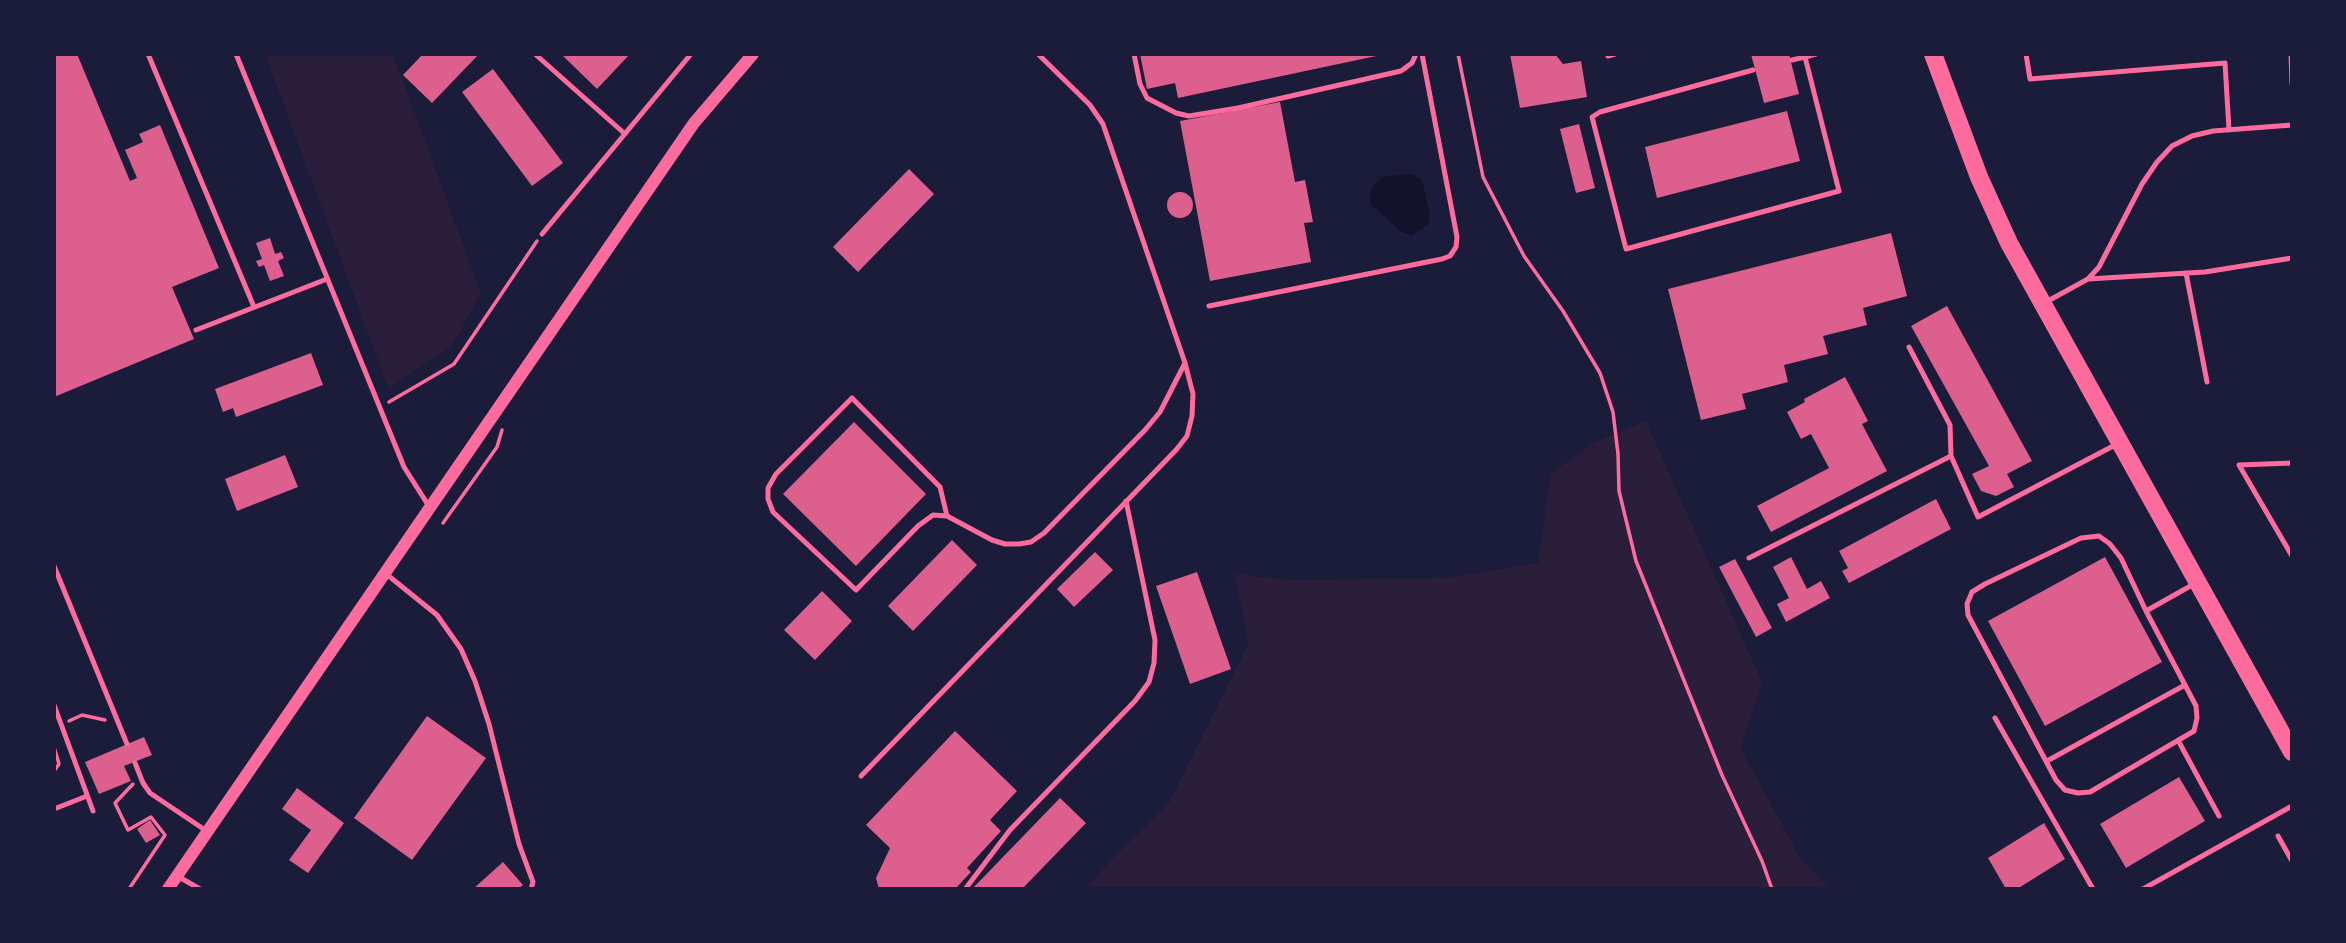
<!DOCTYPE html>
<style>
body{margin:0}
#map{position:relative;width:2346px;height:943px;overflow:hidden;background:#1b1b3a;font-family:Rubik,sans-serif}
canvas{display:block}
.frame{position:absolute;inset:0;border:56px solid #1b1b3a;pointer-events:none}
</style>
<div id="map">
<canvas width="2346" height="943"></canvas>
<div class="frame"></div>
</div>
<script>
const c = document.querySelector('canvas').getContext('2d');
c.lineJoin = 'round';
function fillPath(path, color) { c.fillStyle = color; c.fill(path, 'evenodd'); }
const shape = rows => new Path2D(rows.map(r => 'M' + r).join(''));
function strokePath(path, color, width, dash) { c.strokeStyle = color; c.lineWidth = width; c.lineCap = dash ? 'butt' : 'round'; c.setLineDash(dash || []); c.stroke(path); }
fillPath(shape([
 [265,54,393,54,481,293,452,346,388,388],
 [1646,421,1762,682,1740,747,1801,859,1830,889,1086,889,1110,861,1169,803,1248,645,1235,574,1289,580,1450,578,1538,563,1551,473,1594,443]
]), '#2a1e3b');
fillPath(shape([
 [1412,174,1422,180,1430,215,1428,224,1412,235,1403,233,1370,203,1370,190,1381,178,1393,175]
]), '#12122b');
fillPath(shape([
 [54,54,77,54,130,181,137,178,125,150,143,142,139,134,160,125,219,268,172,287,194,339,54,397],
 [423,54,479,54,432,103,403,75],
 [561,54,630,54,597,89],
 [1140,54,1380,54,1381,55,1178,98,1175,83,1147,89],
 [1510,54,1555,54,1563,64,1581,61,1587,97,1520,108],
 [1751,54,1789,54,1799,94,1764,103],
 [493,69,563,163,532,186,462,92],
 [1280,102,1295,182,1305,180,1313,222,1304,223,1311,262,1210,281,1180,121],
 [1787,111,1800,161,1657,198,1645,147],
 [1579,124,1595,188,1576,193,1560,129],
 [909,169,934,194,858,272,833,247],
 '1167 205a13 13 0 1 1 26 0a13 13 0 1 1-26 0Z',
 [1891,233,1907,296,1863,308,1867,325,1823,336,1828,354,1784,365,1788,382,1742,394,1746,409,1701,420,1668,289],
 [270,238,275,254,281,252,284,258,278,261,284,276,270,281,264,265,259,267,256,261,262,259,256,243],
 [1947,306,2032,461,2007,474,2014,487,1996,496,1981,491,1972,474,1989,466,1911,326],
 [311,353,323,385,236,417,233,408,223,412,215,389],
 [1845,377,1868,421,1862,424,1887,471,1771,532,1757,506,1829,468,1811,434,1801,439,1787,412,1805,402,1804,399],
 [854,422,926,494,856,566,783,494],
 [285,455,298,487,237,511,225,479],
 [1936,499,1951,529,1849,583,1842,571,1848,568,1839,551],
 [952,540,977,565,913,631,888,606],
 [1095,552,1113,570,1074,607,1057,589],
 [1791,557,1807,589,1821,581,1830,598,1786,622,1777,604,1789,598,1773,567],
 [2105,557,2162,662,2045,726,1988,621],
 [1735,559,1772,628,1756,637,1719,567],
 [1197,572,1231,669,1190,684,1156,586],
 [822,591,852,621,815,660,784,630],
 [427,716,486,758,412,860,354,818],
 [955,731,1017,791,990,820,1001,831,967,868,971,872,955,889,879,889,876,878,890,848,866,825],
 [144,737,152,755,124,766,131,781,99,794,85,762],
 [2179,777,2205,821,2126,868,2100,824],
 [297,788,344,823,308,873,289,860,311,830,282,809],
 [1060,798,1086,823,1022,889,972,889],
 [150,820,160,835,146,843,137,829],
 [2044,823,2065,859,2017,889,2006,889,1988,858],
 [503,862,523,885,518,889,473,889]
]), '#dd5f8e');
strokePath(shape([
 [1458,54,1483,177,1524,256,1563,311,1600,373,1613,412,1618,454,1619,491,1636,561,1722,775,1762,861,1772,889],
 [389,402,454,364,537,241],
 [443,523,497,447,502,430],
 [69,721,82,715,105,720],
 [54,747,59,764,54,771],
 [129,889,165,835,151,817,128,830,115,803,133,784]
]), '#ff6b9d', 3.5);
strokePath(shape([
 [148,54,254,307],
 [236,54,404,467,430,508],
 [535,54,625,134],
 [1134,54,1140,84,1147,98,1176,113,1189,116,1238,108,1401,71,1412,63,1416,54],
 [1608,54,1608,56,1615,54],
 [2026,54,2030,79,2225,63,2229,130],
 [2291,54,2292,84],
 [1792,60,1805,57],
 [1753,70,1600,112,1592,117,1626,249,1839,191,1805,57,1816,54],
 [542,234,691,54],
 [2186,273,2207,382],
 [2088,279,2205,272,2292,258],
 [2046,302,2088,279,2099,267,2142,184,2157,162,2172,146,2192,136,2213,131,2292,125],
 [1209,306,1442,259,1450,256,1456,247,1457,237,1422,54],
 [196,330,327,279],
 [1909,347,1950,425,1951,456,1978,517,2117,444],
 [2292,463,2239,465,2292,556],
 [947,516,940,487,852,398,776,474,768,488,768,499,773,512,856,590,918,526,933,515,947,516,992,540,1005,544,1019,544,1031,542,1044,533,1145,430,1160,412,1185,363],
 [1749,558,1951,456],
 [54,566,127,744],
 [385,573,437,615,461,649,475,681,489,724,519,844,533,882,531,889],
 [2146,611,2121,558,2110,544,2099,536,2081,538,1985,584,1972,592,1967,604,1968,615,2056,780,2065,790,2078,793,2090,792,2194,731,2197,718,2196,706,2185,685],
 [54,705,93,811],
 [1995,718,2093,889],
 [2179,742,2219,816],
 [2047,761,2185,685,2146,611,2194,584],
 [135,763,143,783,150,793,208,832],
 [861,776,1176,450,1187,436,1192,416,1193,394,1185,363,1103,124,1090,105,1038,54],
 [54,809,87,796],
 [2278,836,2292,861],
 [179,877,200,889],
 [966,888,1010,830,1135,701,1149,682,1154,663,1155,640,1126,501],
 [2143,889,2292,806]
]), '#ff6b9d', 5);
strokePath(shape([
 [168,889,694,123,753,54]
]), '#ff6b9d', 12);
strokePath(shape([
 [1933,54,1979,177,2009,243,2292,752]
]), '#ff6b9d', 18);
</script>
